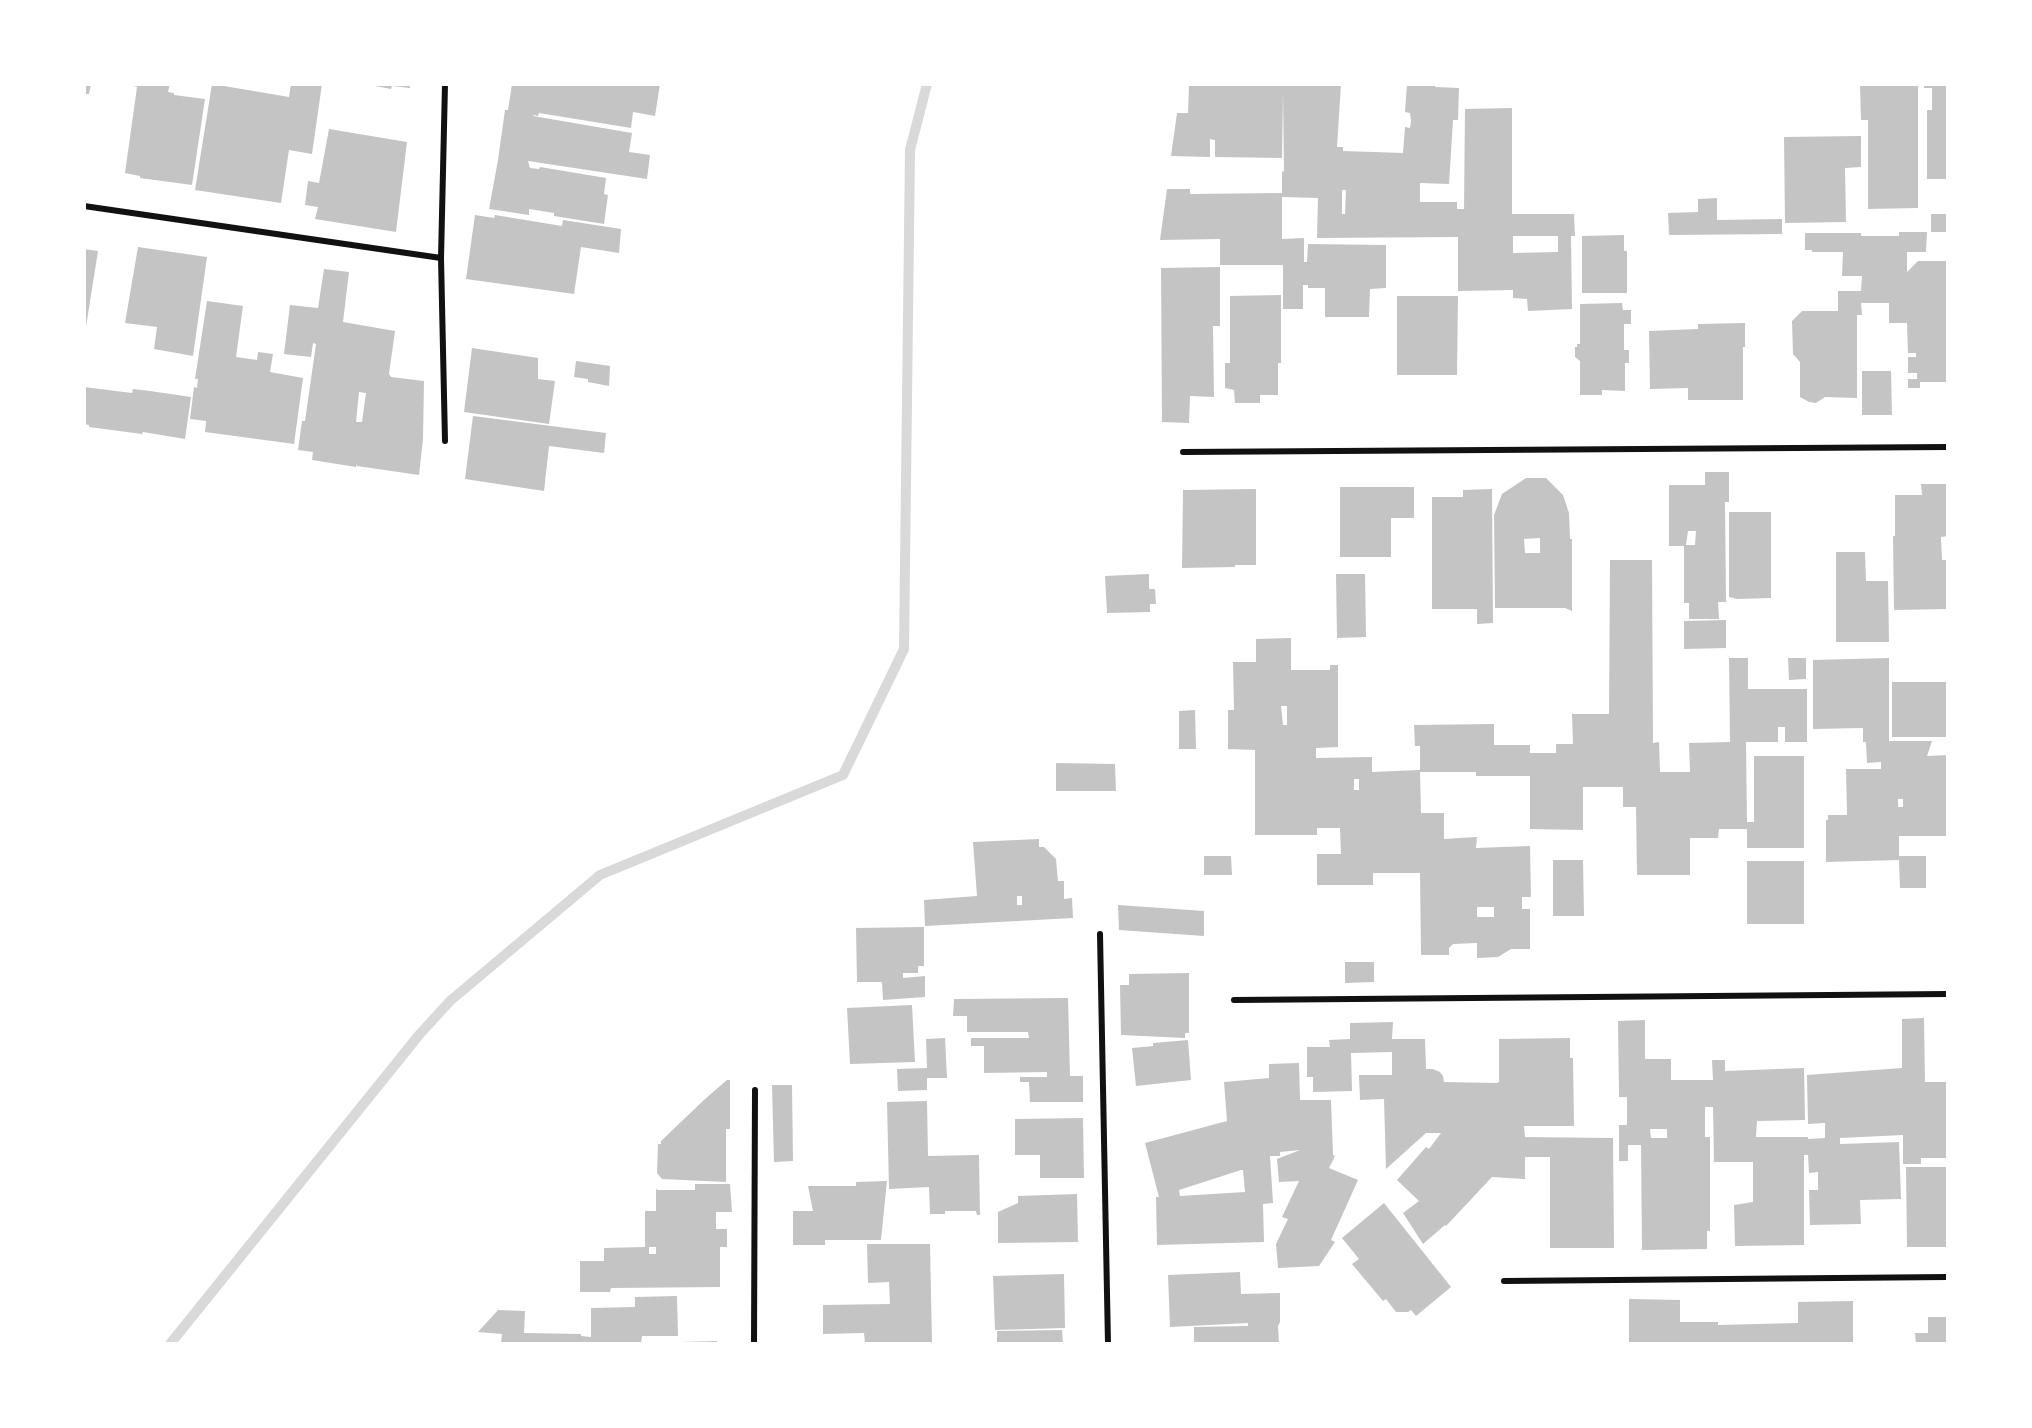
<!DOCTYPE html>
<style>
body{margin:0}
#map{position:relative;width:2032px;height:1428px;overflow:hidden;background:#fff;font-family:"Exo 2",sans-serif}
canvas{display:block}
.frame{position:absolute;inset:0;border:86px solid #fff;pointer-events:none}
</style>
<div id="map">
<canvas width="2032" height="1428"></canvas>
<div class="frame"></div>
</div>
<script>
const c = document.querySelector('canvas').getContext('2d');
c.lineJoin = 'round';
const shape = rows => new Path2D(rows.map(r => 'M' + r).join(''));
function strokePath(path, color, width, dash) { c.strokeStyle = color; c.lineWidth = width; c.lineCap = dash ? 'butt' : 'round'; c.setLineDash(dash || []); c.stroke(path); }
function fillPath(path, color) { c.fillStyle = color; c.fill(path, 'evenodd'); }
strokePath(shape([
 [170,1344,419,1035,450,1001,600,875,843,775,904,649,910,150,927,84]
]), '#d9d9d9', 10);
fillPath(shape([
 [84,84,91,84,89,94,84,94],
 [134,84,170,84,168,92,174,93,174,95,205,99,192,185,140,178,140,176,125,173,137,87,134,86],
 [212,84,289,97,291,84,322,84,312,154,289,150,281,203,195,190],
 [376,84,410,84,410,88,392,86,391,89,375,86],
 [512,84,660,84,655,116,633,112,631,128,539,113,538,116,534,115,533,116,632,133,629,152,650,155,647,179,528,161,530,168,539,169,540,167,606,178,604,194,608,195,604,224,554,216,554,213,529,209,529,215,489,209,498,160,505,110,508,110],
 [1209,84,1341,84,1337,147,1343,147,1343,151,1403,153,1405,127,1410,128,1411,121,1410,113,1405,112,1407,84,1436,84,1435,87,1459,88,1458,120,1453,120,1449,184,1420,183,1420,202,1457,202,1457,209,1464,209,1465,109,1512,108,1512,214,1574,214,1575,236,1571,236,1572,309,1528,311,1527,299,1513,298,1513,290,1458,291,1458,237,1317,238,1318,198,1282,197,1282,239,1304,238,1304,262,1307,262,1308,244,1386,245,1386,288,1370,289,1369,317,1325,317,1325,288,1308,288,1308,285,1303,285,1303,309,1283,309,1283,265,1220,265,1220,239,1160,240,1167,189,1190,189,1190,194,1282,193,1282,171,1284,172,1283,92,1282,158,1215,157,1215,140,1210,139,1210,157,1171,156,1177,113,1188,113,1189,86,1209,86],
 [1342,190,1346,190,1345,214,1342,214],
 [1513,236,1558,236,1558,252,1513,253],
 [1860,84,1918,84,1918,208,1868,209,1868,120,1861,120],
 [1924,84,1948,84,1948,179,1927,179,1927,110,1932,110,1932,88,1924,88],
 [329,129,407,142,396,232,315,219,318,207,305,205,308,181,319,183],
 [1861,136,1861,167,1845,168,1846,222,1785,223,1784,137],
 [1717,198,1717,220,1782,219,1782,234,1669,235,1668,213,1698,212,1698,199],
 [1931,214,1948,214,1948,232,1931,232],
 [475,215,494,218,495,215,562,226,563,220,621,229,619,253,581,247,574,294,466,279],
 [1899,232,1927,232,1926,252,1907,252,1907,272,1918,261,1948,261,1948,382,1920,382,1920,388,1908,388,1908,379,1917,379,1917,373,1908,373,1908,357,1916,357,1916,353,1908,353,1907,323,1889,323,1889,303,1861,303,1862,315,1857,315,1857,398,1825,397,1816,403,1809,402,1800,397,1800,362,1793,354,1792,321,1802,311,1838,311,1838,291,1861,291,1862,276,1842,276,1843,252,1812,252,1812,250,1805,250,1805,233,1861,233,1861,236,1899,236],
 [1624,235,1624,251,1627,251,1627,293,1582,293,1582,236],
 [138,247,207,257,193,356,154,349,157,327,125,323],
 [84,249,98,251,85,333,84,333],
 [1220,267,1220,326,1213,326,1214,397,1190,396,1189,423,1162,422,1161,268],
 [324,269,349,272,343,322,395,331,389,374,391,377,424,381,423,439,419,475,357,466,357,463,356,467,312,460,313,452,298,450,302,421,305,421,316,344,313,343,311,357,284,354,290,305,318,308],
 [359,392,366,393,362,422,356,422],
 [1281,295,1281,363,1278,363,1278,395,1260,395,1260,403,1235,403,1234,390,1225,388,1225,363,1230,363,1230,296],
 [1397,296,1458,296,1457,375,1397,375],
 [207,301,243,306,236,357,257,360,258,352,273,354,270,372,303,378,294,444,205,432,206,421,190,419,194,387,197,388,198,379,195,379],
 [1622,303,1623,310,1631,310,1631,324,1624,324,1624,350,1629,350,1629,363,1625,363,1625,391,1602,390,1602,395,1580,395,1580,361,1575,357,1575,347,1577,347,1577,344,1580,344,1580,304],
 [1745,323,1745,347,1743,347,1743,400,1688,400,1688,388,1650,389,1649,331,1698,329,1698,324],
 [472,348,538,358,538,379,555,381,549,424,464,412],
 [576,361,610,366,609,386,588,382,588,379,574,377],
 [1862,371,1891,371,1892,415,1862,415],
 [84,387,132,393,133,389,150,391,191,397,185,439,143,432,142,434,89,427,89,425,84,424],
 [473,416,606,433,604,453,549,446,544,491,465,479],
 [1705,472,1729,472,1729,502,1725,502,1726,602,1718,602,1719,619,1689,619,1689,603,1684,603,1684,546,1669,546,1669,485,1705,485],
 [1688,531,1696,531,1695,545,1686,545],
 [1526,478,1546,478,1563,495,1569,513,1570,539,1572,539,1572,611,1565,608,1495,608,1494,515,1502,494],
 [1540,538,1540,553,1525,553,1524,539],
 [1921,484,1948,484,1948,536,1941,537,1942,560,1948,560,1948,609,1894,610,1893,536,1895,536,1895,495,1922,495],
 [1340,487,1414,487,1414,518,1391,518,1391,557,1340,557],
 [1256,489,1256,565,1235,565,1235,567,1182,568,1183,490],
 [1492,489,1493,623,1477,624,1477,609,1432,609,1432,497,1463,497,1463,490],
 [1729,512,1771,512,1771,598,1737,599,1729,597],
 [1836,552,1865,552,1866,581,1888,581,1889,642,1836,642],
 [1610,560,1652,560,1653,743,1659,742,1660,772,1690,772,1689,743,1730,742,1729,658,1748,658,1748,689,1807,689,1807,742,1785,742,1785,727,1778,727,1778,742,1746,742,1747,822,1754,822,1754,756,1804,756,1804,848,1747,848,1747,829,1719,829,1718,838,1690,838,1690,875,1637,875,1636,807,1623,807,1623,787,1583,787,1583,830,1530,829,1530,776,1476,776,1476,772,1420,772,1421,813,1444,813,1444,839,1477,837,1476,848,1530,846,1531,897,1522,897,1522,909,1530,909,1530,949,1511,949,1498,957,1477,958,1477,943,1453,944,1449,948,1449,955,1421,955,1420,873,1373,873,1373,885,1317,885,1317,854,1341,854,1340,828,1317,828,1317,835,1255,835,1255,750,1228,749,1228,710,1234,710,1233,662,1256,662,1256,639,1291,638,1291,670,1330,670,1330,665,1338,665,1338,747,1316,748,1316,758,1372,757,1372,772,1420,770,1420,746,1415,746,1414,725,1494,724,1494,745,1530,745,1530,753,1556,753,1556,744,1573,744,1572,714,1609,714],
 [1281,706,1287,706,1287,725,1283,725],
 [1354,779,1359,779,1359,790,1354,790],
 [1477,907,1494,907,1494,917,1477,917],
 [1149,574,1149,589,1155,589,1156,604,1150,604,1150,612,1107,613,1105,576],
 [1336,574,1365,574,1366,637,1337,638],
 [1726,620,1726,648,1684,649,1684,621],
 [1788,658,1806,658,1806,679,1789,680],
 [1889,658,1889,741,1932,741,1927,756,1948,755,1948,836,1899,836,1899,856,1926,856,1926,888,1900,888,1899,860,1826,862,1826,820,1828,820,1828,815,1847,815,1846,769,1881,769,1881,762,1867,763,1866,742,1863,742,1863,728,1813,729,1813,660],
 [1898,799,1903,799,1903,807,1898,807],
 [1892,682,1948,682,1948,737,1892,737],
 [1195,710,1196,749,1179,749,1179,711],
 [1056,763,1115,764,1116,791,1056,791],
 [1039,839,1039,847,1044,847,1056,859,1058,881,1064,881,1064,899,1072,898,1073,918,925,926,924,900,977,896,973,842],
 [1017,896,1022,896,1022,905,1017,905],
 [1204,856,1231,856,1232,875,1204,875],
 [1553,860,1583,860,1584,916,1553,916],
 [1747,861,1804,861,1804,924,1747,924],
 [1118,905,1204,911,1204,936,1119,930],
 [924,927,924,966,918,966,918,973,903,973,903,978,925,976,925,997,883,1000,882,982,857,982,856,928],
 [1345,962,1374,962,1374,982,1345,983],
 [1189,973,1189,1033,1185,1033,1185,1038,1121,1035,1120,985,1129,985,1129,974],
 [1068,998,1070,1076,1083,1076,1083,1102,1030,1102,1029,1082,1020,1082,1020,1077,1047,1077,1047,1072,984,1073,984,1046,971,1046,971,1038,1029,1038,1028,1032,967,1032,967,1016,953,1016,954,999],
 [912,1005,915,1062,850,1064,847,1008],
 [1924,1018,1925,1082,1948,1082,1948,1158,1921,1158,1921,1164,1903,1164,1903,1135,1840,1138,1840,1144,1899,1142,1901,1199,1860,1200,1861,1224,1810,1225,1809,1190,1818,1190,1818,1172,1809,1173,1808,1155,1804,1155,1804,1245,1735,1246,1734,1205,1753,1202,1753,1162,1714,1162,1713,1107,1705,1107,1705,1137,1710,1137,1710,1231,1707,1231,1707,1249,1642,1250,1641,1145,1628,1145,1628,1161,1619,1161,1619,1125,1627,1125,1627,1097,1619,1097,1618,1021,1645,1020,1645,1059,1671,1059,1671,1080,1713,1080,1712,1060,1725,1060,1725,1071,1804,1068,1805,1120,1757,1121,1756,1137,1808,1137,1808,1139,1825,1138,1825,1123,1808,1124,1807,1075,1902,1068,1902,1019],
 [1650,1129,1667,1129,1667,1138,1651,1138],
 [1393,1022,1392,1039,1425,1039,1426,1069,1433,1069,1440,1072,1443,1076,1444,1082,1497,1083,1499,1082,1499,1039,1570,1038,1570,1058,1573,1058,1574,1126,1524,1126,1525,1137,1613,1138,1614,1248,1550,1248,1550,1157,1525,1157,1525,1179,1492,1177,1446,1226,1445,1225,1423,1244,1403,1213,1419,1201,1397,1180,1426,1147,1429,1149,1441,1133,1426,1133,1386,1169,1384,1099,1360,1100,1359,1075,1392,1075,1392,1052,1351,1053,1352,1091,1313,1092,1313,1077,1307,1077,1307,1047,1330,1047,1329,1040,1350,1039,1350,1023],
 [945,1038,947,1078,927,1078,927,1090,898,1091,897,1069,927,1068,926,1039],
 [1188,1040,1191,1080,1136,1086,1132,1048,1153,1046,1153,1043],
 [1299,1063,1300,1100,1331,1100,1333,1155,1335,1156,1329,1168,1358,1180,1331,1240,1335,1242,1319,1266,1278,1268,1276,1244,1288,1219,1282,1217,1299,1181,1279,1182,1277,1159,1300,1150,1280,1152,1280,1156,1270,1156,1273,1203,1263,1204,1264,1242,1157,1245,1156,1197,1159,1197,1145,1143,1227,1121,1224,1082,1269,1078,1269,1064],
 [1241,1170,1243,1170,1245,1192,1180,1196,1179,1190],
 [727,1080,730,1080,730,1129,726,1129,726,1182,662,1179,657,1173,658,1144,661,1144,661,1141,705,1099],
 [772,1085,792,1085,793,1161,774,1162],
 [927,1101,928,1156,979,1155,980,1215,977,1215,976,1211,945,1211,945,1214,930,1214,929,1187,889,1189,887,1102],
 [1083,1118,1084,1178,1040,1178,1040,1155,1015,1155,1015,1119],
 [1906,1167,1948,1167,1948,1247,1907,1247],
 [887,1181,881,1240,825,1240,825,1245,793,1245,793,1211,813,1211,808,1186,856,1186,856,1182],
 [695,1184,730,1184,732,1212,716,1212,716,1229,727,1229,727,1247,720,1247,720,1287,611,1288,610,1292,580,1292,580,1261,604,1261,604,1248,645,1247,645,1211,656,1211,656,1189,658,1190,695,1190],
 [649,1247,656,1247,656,1254,649,1254],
 [1077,1194,1078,1242,998,1243,998,1212,1018,1203,1018,1196],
 [1384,1203,1451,1287,1416,1316,1411,1310,1408,1312,1396,1312,1386,1299,1383,1301,1352,1264,1359,1259,1342,1238],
 [867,1244,930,1244,932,1344,865,1344,864,1333,823,1334,823,1305,890,1304,889,1282,868,1283],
 [1240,1272,1241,1294,1280,1293,1280,1322,1278,1326,1279,1344,1194,1344,1194,1327,1248,1326,1248,1323,1170,1327,1168,1275],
 [1064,1274,1065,1328,995,1330,993,1276],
 [677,1296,678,1336,642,1336,641,1344,501,1344,502,1334,478,1332,498,1310,525,1311,524,1333,581,1334,581,1336,591,1337,591,1308,635,1307,635,1297],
 [1629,1299,1680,1300,1680,1322,1718,1322,1718,1325,1798,1323,1798,1302,1853,1301,1853,1344,1629,1344],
 [1928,1317,1948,1317,1948,1344,1916,1344,1915,1333,1928,1333],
 [1062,1330,1063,1344,997,1344,997,1331],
 [717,1341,717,1344,679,1344,679,1342]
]), '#c4c4c4');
strokePath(shape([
 [84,206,441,258],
 [445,441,441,258,445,84],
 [1183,452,1948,447],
 [1100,934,1108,1344],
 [1234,1000,1948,994],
 [1504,1281,1948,1277],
 [754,1344,755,1090]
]), '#111', 6);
</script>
